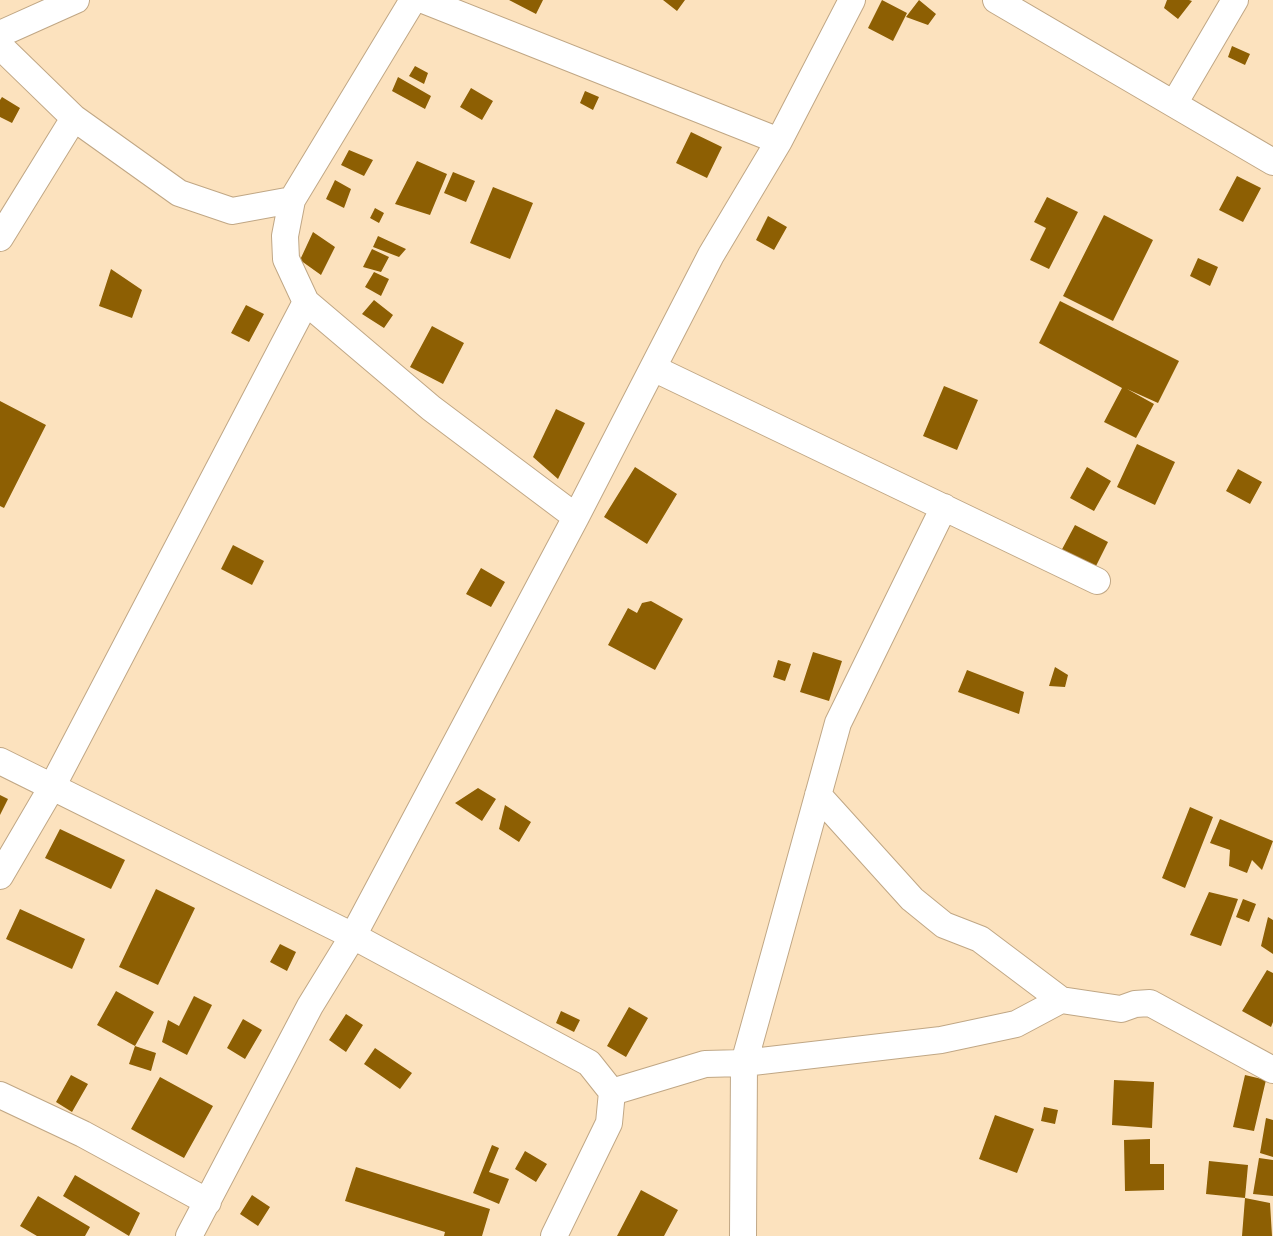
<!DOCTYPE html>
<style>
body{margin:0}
canvas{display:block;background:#fce2be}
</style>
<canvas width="1273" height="1236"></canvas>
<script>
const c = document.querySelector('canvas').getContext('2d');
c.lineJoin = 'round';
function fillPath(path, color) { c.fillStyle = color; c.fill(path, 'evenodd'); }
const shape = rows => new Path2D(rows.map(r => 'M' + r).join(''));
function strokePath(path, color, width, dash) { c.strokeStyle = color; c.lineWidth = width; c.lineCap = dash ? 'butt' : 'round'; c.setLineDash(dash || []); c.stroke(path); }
fillPath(shape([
 [509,0,543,0,536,14],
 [663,0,685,0,677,11],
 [882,0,907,13,893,41,868,28],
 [919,0,936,14,928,25,906,17],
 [1167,0,1189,0,1192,1,1178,19,1164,8],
 [1232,46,1250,54,1245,65,1228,57],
 [415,66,428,73,424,84,409,76],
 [398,77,431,96,425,109,392,91],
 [471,88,493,101,482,120,460,107],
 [585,91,599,97,593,110,580,103],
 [2,97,20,108,12,123,0,117,0,100],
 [691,132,722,147,707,178,676,163],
 [349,150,373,160,364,176,341,165],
 [417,161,447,174,430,215,395,204],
 [453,172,475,181,466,202,444,193],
 [1237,176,1261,188,1243,222,1219,210],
 [335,180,351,189,344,208,326,199],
 [493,187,533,203,510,259,470,243],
 [1047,197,1078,212,1049,269,1030,260,1046,228,1034,222],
 [375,208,384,213,379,223,370,218],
 [1104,215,1153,240,1113,321,1063,296],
 [768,216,787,227,774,250,756,240],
 [313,232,335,247,321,275,300,260],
 [378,236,406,249,399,257,373,247],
 [372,249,389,257,381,272,363,267],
 [1198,258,1218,267,1210,286,1190,276],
 [111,269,142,290,132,318,99,306],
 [374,272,389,279,381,296,365,287],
 [374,300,393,315,384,328,362,314],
 [1060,301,1179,361,1158,403,1127,389,1154,404,1136,438,1104,422,1122,388,1039,343],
 [246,305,264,314,249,342,231,333],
 [432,326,464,343,443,384,410,367],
 [944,386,978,400,957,450,923,436],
 [0,401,46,425,4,508,0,506],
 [556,409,585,423,558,479,533,457],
 [1137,444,1175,462,1155,505,1117,487],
 [635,467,677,494,647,544,604,517],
 [1087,467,1111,481,1094,511,1070,498],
 [1238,469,1262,482,1250,504,1226,491],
 [1075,525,1108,542,1094,570,1060,553],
 [233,545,264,561,252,585,221,569],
 [481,568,505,582,491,607,466,594],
 [651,601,683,619,655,670,608,645,628,608,637,613,642,603],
 [813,652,842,661,829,701,800,692],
 [778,660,791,664,785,681,773,677],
 [1055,667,1068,675,1065,687,1049,686],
 [967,670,1024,692,1019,714,958,692],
 [478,788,496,799,482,821,455,803],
 [0,795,8,799,0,815],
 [505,805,531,822,519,842,499,829],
 [1190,807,1213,817,1185,888,1162,878],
 [1220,819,1273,841,1262,870,1252,860,1247,873,1229,866,1230,850,1210,843],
 [60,829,125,860,111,889,45,858],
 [156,889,195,908,158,985,119,967],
 [1209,892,1238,899,1221,946,1190,935],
 [1243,899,1256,904,1249,922,1236,917],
 [20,909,85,939,72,969,6,939],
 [1268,917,1273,920,1273,954,1261,946],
 [280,944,296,952,287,971,270,962],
 [1267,970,1273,973,1273,1022,1271,1027,1242,1011],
 [116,991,154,1012,135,1046,97,1025],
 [194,996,212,1005,187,1055,162,1042,168,1020,179,1026],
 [629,1007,648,1018,626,1057,607,1046],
 [561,1011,580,1020,574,1032,556,1023],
 [346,1014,363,1025,346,1052,329,1040],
 [243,1019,262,1030,245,1059,227,1048],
 [135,1046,156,1053,151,1071,129,1064],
 [375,1048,412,1073,400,1089,364,1064],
 [71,1075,88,1084,72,1112,56,1102],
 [1245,1075,1266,1080,1254,1131,1233,1127],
 [160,1077,213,1106,184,1158,131,1129],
 [1114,1080,1154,1082,1152,1128,1112,1125],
 [1044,1107,1058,1110,1055,1124,1041,1121],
 [995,1115,1034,1129,1017,1173,979,1159],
 [1266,1118,1273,1120,1273,1157,1260,1153],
 [1150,1139,1150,1164,1164,1164,1164,1190,1125,1191,1124,1140],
 [492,1145,499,1148,489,1172,509,1179,499,1204,473,1193],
 [525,1151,547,1164,536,1182,515,1169],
 [1259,1158,1273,1160,1273,1196,1253,1194],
 [1209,1161,1248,1165,1245,1198,1270,1203,1272,1236,1242,1236,1245,1198,1206,1194],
 [356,1167,490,1209,482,1236,444,1236,445,1232,345,1201],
 [75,1175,140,1213,129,1236,63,1196],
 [641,1190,678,1210,664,1236,617,1236],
 [252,1195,270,1207,258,1226,240,1214],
 [38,1196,90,1227,85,1236,37,1236,20,1226]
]), '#8d5f03');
const minor = shape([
 [413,0,292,200,285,236,286,259,306,302,431,408,576,517],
 [423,0,779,141],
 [996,0,1273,162],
 [0,34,76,0],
 [0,46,74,118,179,193,232,211,292,200],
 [1174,104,1235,0],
 [0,238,74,118],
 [653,368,1097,581],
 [0,761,353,936,589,1063,612,1092,609,1123,554,1236],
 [818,795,912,899,944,925,980,939,1061,1000,1121,1009,1135,1004,1150,1003,1273,1070],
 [0,876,52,787,306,302],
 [612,1092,705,1064,744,1063,941,1040,1016,1024,1061,1000],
 [0,1095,83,1134,208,1202],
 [189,1236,310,1006,353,936,576,517,711,255,779,141,852,0],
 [743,1236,744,1063,776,948,838,723,944,507]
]);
strokePath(minor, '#c0a785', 28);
strokePath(minor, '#fff', 26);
</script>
